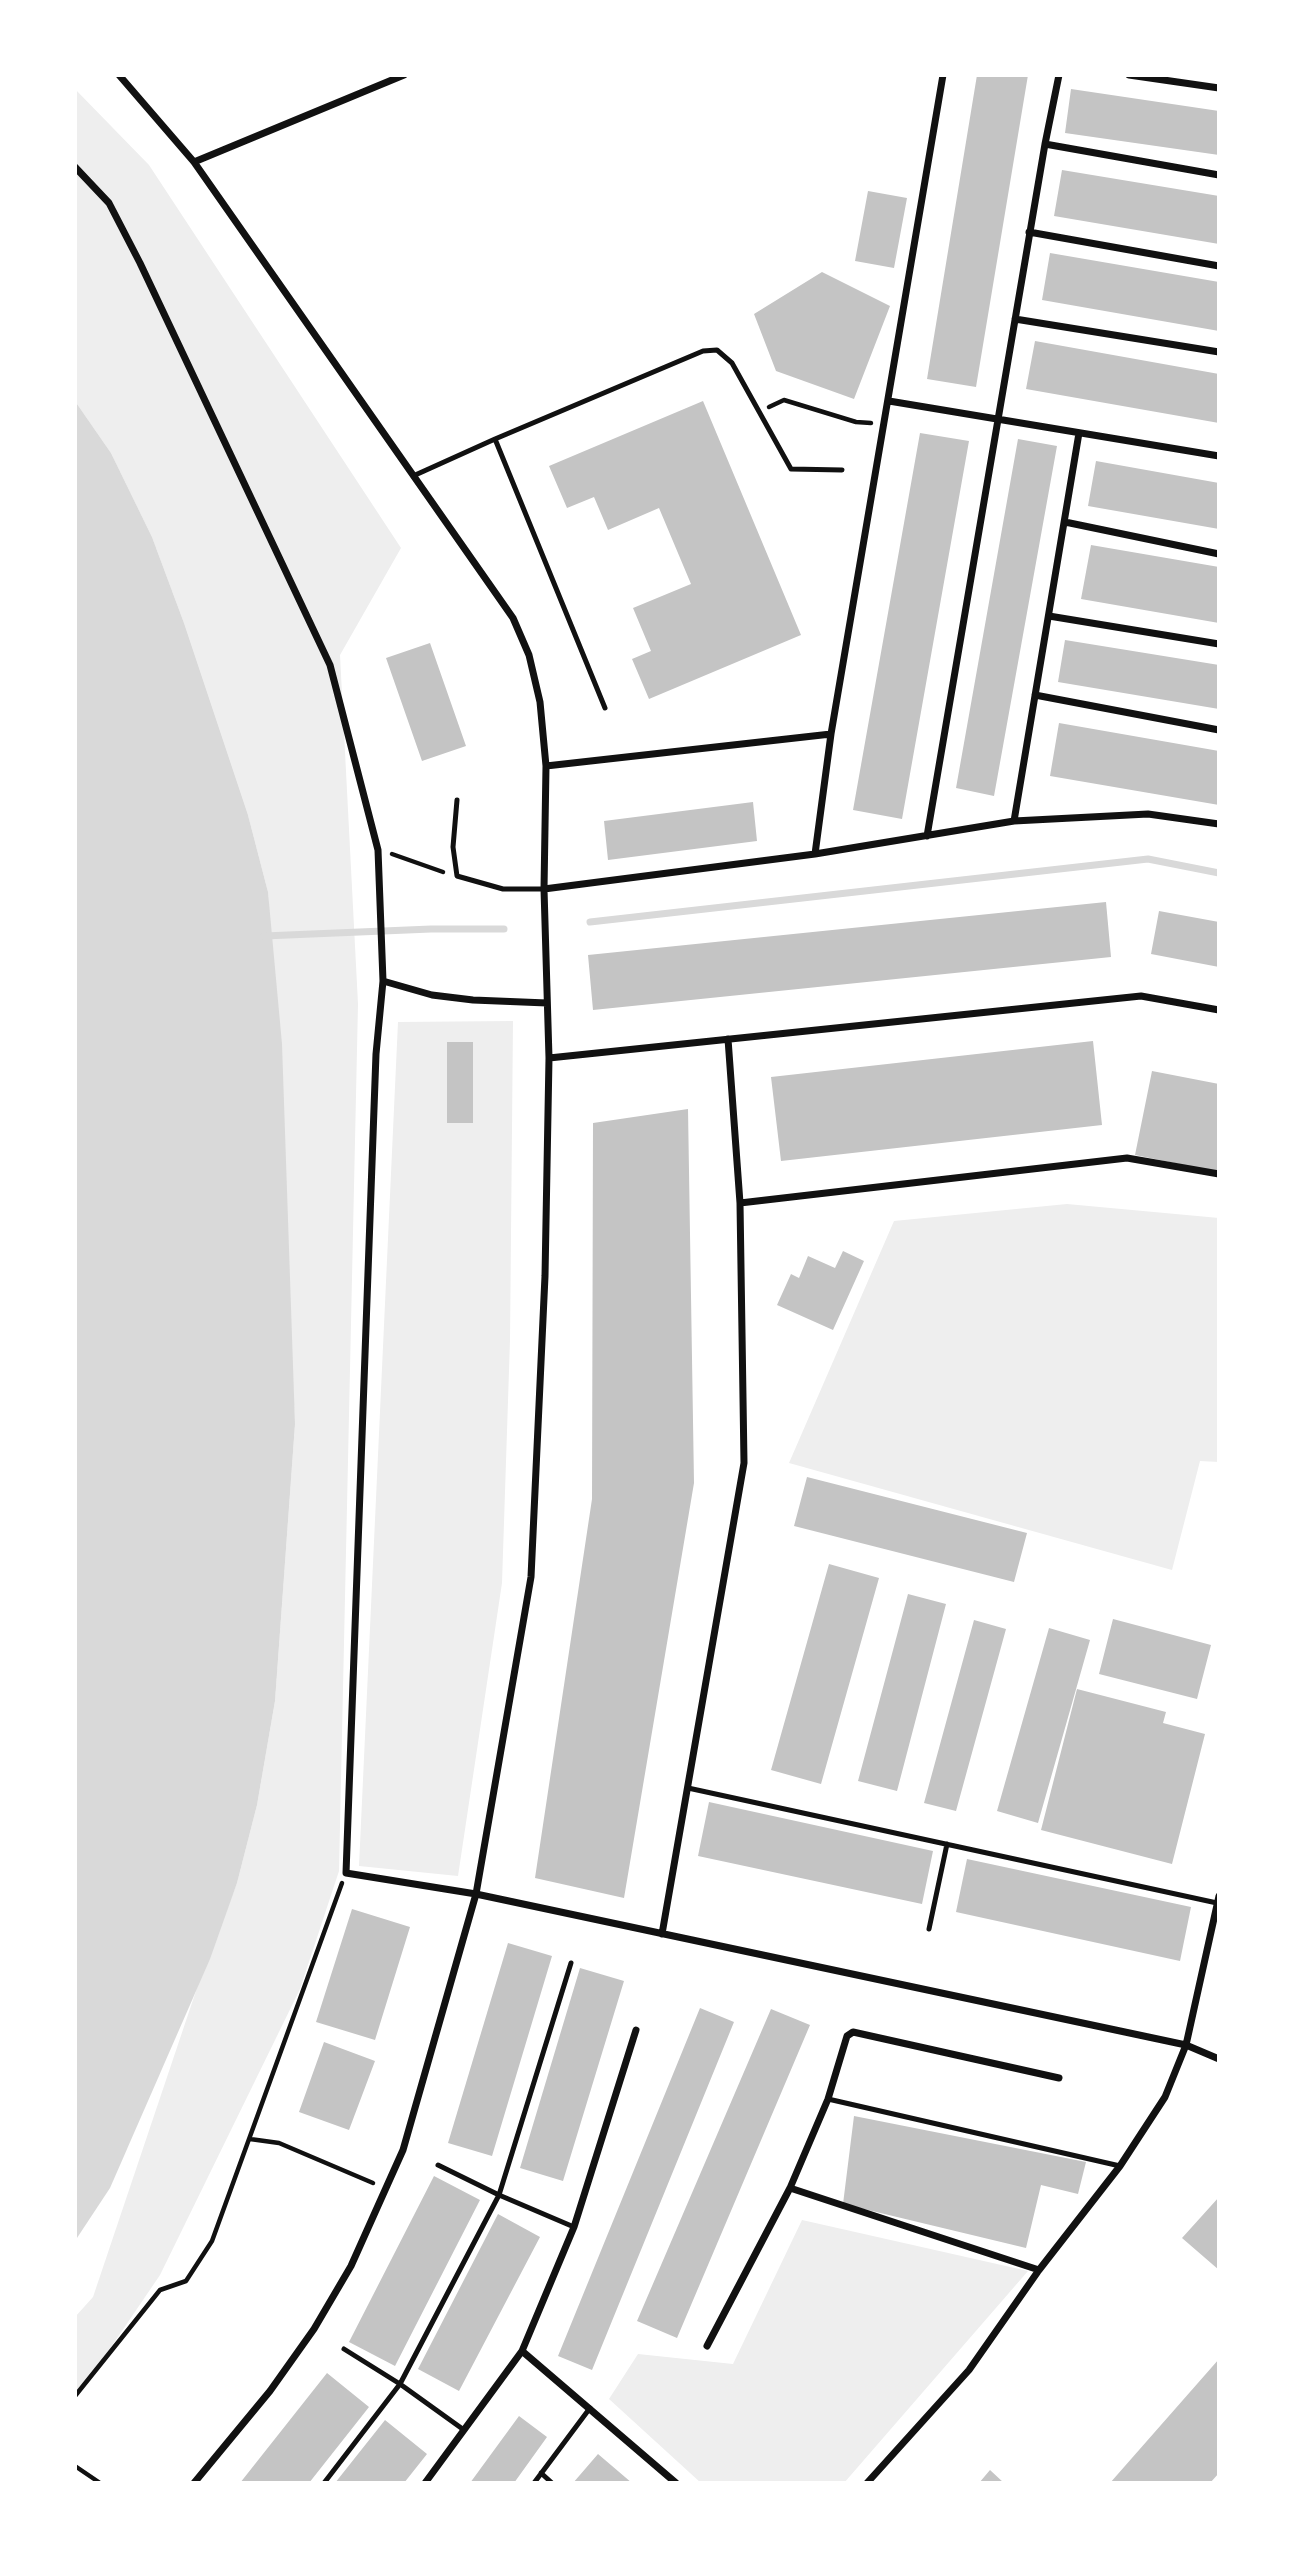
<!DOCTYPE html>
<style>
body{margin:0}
#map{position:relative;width:1294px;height:2558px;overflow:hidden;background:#fff;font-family:Ubuntu,sans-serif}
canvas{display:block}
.frame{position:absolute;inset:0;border:77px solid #fff;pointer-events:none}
</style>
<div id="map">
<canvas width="1294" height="2558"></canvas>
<div class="frame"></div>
</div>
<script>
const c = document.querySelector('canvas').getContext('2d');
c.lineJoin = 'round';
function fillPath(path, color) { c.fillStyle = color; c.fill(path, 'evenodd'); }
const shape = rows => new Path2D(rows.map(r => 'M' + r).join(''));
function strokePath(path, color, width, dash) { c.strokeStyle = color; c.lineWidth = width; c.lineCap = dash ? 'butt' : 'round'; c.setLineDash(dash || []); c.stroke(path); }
fillPath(shape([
 [75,89,149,165,401,548,340,655,358,1004,339,1871,300,1989,160,2275,75,2400,75,2317,93,2297,198,1985,237,1883,257,1805,275,1701,295,1424,268,892,248,815,184,623,152,537,111,453,75,401],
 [513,1021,510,1340,502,1583,458,1876,359,1866,398,1022],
 [1067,1204,1219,1218,1219,1462,1200,1461,1172,1570,789,1463,894,1221],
 [802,2220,1028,2271,844,2483,701,2483,609,2399,638,2354,733,2364]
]), '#eee');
fillPath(shape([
 [75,401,111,453,152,537,184,623,248,815,268,892,282,1044,295,1424,275,1701,257,1805,237,1883,210,1959,110,2188,75,2241]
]), '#d9d9d9');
strokePath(shape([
 [590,922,1148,859,1219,873],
 [264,936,431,929,504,929]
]), '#d9d9d9', 7);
fillPath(shape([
 [977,75,1028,75,976,387,927,379],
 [1071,89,1219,111,1219,155,1065,133],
 [1062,170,1219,196,1219,244,1054,216],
 [868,191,907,198,894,268,855,261],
 [1050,253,1219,282,1219,331,1042,300],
 [822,272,890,306,854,399,776,371,754,314],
 [1035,341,1219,374,1219,423,1026,389],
 [703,401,801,635,649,699,632,659,651,651,633,608,691,584,659,508,608,530,594,497,567,508,549,466],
 [920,433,969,441,902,819,853,810],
 [1018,439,1057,446,994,796,956,788],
 [1096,461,1219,483,1219,529,1088,506],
 [1091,545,1219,567,1219,623,1081,599],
 [1065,640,1219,665,1219,709,1058,682],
 [430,643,466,746,422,761,386,658],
 [1059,723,1219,751,1219,805,1050,776],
 [753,802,757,841,608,860,604,821],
 [1106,902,1111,957,593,1010,588,955],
 [1159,911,1219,922,1219,967,1151,954],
 [1093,1041,1102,1125,781,1161,771,1077],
 [447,1042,473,1042,473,1123,447,1123],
 [1152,1071,1219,1084,1219,1172,1135,1155],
 [688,1109,694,1483,624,1898,535,1878,592,1499,593,1123],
 [843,1251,864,1261,833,1330,777,1305,791,1274,799,1278,808,1256,835,1268],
 [807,1477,1027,1533,1014,1582,794,1526],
 [829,1564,879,1578,821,1784,771,1770],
 [908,1594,946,1604,897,1791,858,1781],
 [1113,1619,1211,1645,1197,1699,1099,1674],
 [974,1620,1006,1629,956,1811,924,1803],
 [1049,1628,1090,1640,1038,1823,997,1811],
 [1077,1689,1166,1712,1163,1723,1205,1734,1172,1864,1041,1830],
 [709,1802,933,1851,922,1904,698,1856],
 [967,1859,1191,1907,1180,1961,956,1912],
 [352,1909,410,1927,375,2040,316,2022],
 [508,1943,552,1956,492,2156,448,2143],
 [580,1968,624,1981,563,2181,520,2168],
 [700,2008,734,2022,592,2370,558,2356],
 [771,2009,810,2025,677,2338,637,2321],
 [324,2042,375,2061,349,2130,299,2112],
 [854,2116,1086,2162,1078,2194,1041,2185,1026,2248,843,2204],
 [434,2176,480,2200,395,2366,349,2342],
 [1219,2197,1219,2270,1182,2238],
 [498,2214,540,2237,459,2391,418,2369],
 [1219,2359,1219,2473,1210,2483,1110,2483],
 [327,2373,369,2407,309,2483,240,2483],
 [519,2416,547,2437,514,2483,470,2483],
 [385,2420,427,2454,404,2483,335,2483],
 [598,2454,632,2483,573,2483],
 [990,2470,1004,2483,979,2483]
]), '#c4c4c4');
strokePath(shape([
 [769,407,784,400,856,422,871,423],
 [392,854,443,872],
 [250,2139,279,2143,373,2183],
 [75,2396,160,2290,186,2281,212,2241,342,1883],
 [75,2466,100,2483]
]), '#111', 4.5);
strokePath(shape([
 [495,439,605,708],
 [413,476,495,439,703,351,717,350,732,363,791,469,842,470],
 [457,800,453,847,457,876,503,889,544,889],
 [688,1788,1217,1903],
 [929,1929,947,1844],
 [828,2099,1120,2166],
 [438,2165,499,2195,574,2227],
 [344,2349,400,2384,464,2430],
 [541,2473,552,2483],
 [324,2483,400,2384,499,2195,571,1963],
 [534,2483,590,2408]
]), '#111', 5);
strokePath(shape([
 [119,75,194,162,513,618,529,655,540,702,546,766,544,889,549,1058,545,1276,531,1577,476,1894,403,2150,351,2266,314,2329,270,2391,194,2483],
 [1129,75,1219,88],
 [1045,144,1219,175],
 [194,162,404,75],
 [75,167,109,203,140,263,330,665,378,850,383,981,376,1054,346,1873,476,1894,1186,2045,1219,2059],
 [1029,232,1219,266],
 [1015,319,1219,352],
 [889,401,1219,456],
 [1065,522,1219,554],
 [1049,616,1219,644],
 [1035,695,1219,730],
 [546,766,831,734],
 [1014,821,1079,433],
 [927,836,1045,144,1059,75],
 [815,854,831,734,943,75],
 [544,889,815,854,1014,821,1148,814,1219,824],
 [383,981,432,995,473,1000,547,1003],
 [549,1058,1141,996,1219,1010],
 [740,1203,1127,1158,1219,1174],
 [662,1934,744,1463,740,1203,728,1039],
 [790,2188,1039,2270],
 [707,2346,790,2188,828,2099,847,2036,853,2032,1059,2078],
 [522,2351,676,2483],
 [425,2483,522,2351,574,2227,636,2030],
 [867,2483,969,2370,1039,2270,1120,2166,1165,2097,1186,2045,1219,1896]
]), '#111', 7);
</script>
